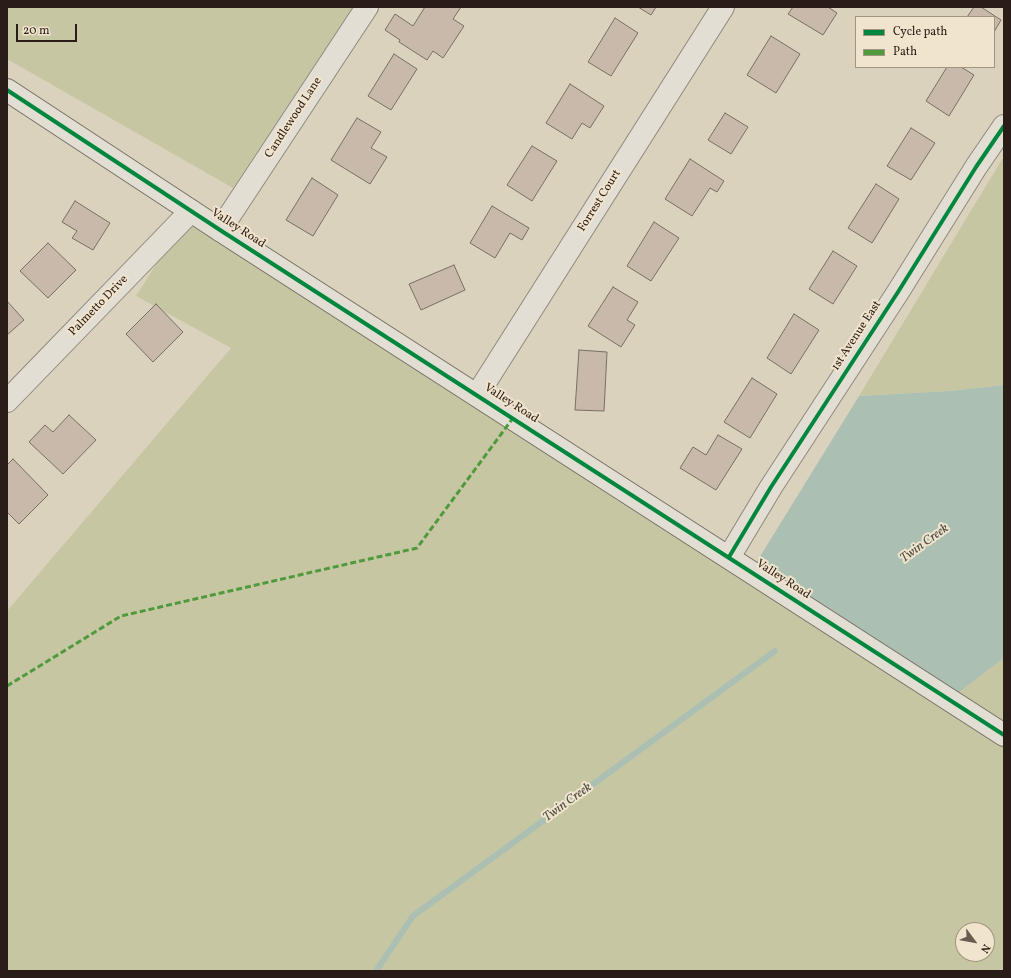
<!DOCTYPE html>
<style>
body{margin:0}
#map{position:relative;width:1011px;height:978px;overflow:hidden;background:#dbd2bd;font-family:Vollkorn,serif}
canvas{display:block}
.frame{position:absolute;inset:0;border:8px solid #2a1c16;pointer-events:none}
.legend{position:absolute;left:855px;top:16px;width:140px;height:52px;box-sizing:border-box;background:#f0e4cc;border:1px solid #a19483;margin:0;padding:5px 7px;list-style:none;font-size:12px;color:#2a1c16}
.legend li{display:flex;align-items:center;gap:8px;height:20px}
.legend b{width:20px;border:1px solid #a19483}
.north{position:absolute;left:955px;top:922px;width:40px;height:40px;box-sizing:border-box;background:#f0e4cc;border:1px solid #a19483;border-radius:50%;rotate:122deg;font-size:11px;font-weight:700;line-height:16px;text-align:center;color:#2a1c16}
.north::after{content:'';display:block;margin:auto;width:14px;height:18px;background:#685c50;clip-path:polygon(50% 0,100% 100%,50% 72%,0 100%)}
.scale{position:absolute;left:16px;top:24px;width:61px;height:18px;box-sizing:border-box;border:2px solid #2a1c16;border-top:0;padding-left:5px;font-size:12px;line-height:14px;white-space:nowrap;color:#2a1c16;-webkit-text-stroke:3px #f0e4cc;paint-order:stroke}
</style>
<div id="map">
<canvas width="1011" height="978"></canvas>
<div class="frame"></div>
<ul class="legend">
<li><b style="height:5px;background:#00873e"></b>Cycle path</li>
<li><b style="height:5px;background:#4f9a3d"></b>Path</li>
</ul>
<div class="north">N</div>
<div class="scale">20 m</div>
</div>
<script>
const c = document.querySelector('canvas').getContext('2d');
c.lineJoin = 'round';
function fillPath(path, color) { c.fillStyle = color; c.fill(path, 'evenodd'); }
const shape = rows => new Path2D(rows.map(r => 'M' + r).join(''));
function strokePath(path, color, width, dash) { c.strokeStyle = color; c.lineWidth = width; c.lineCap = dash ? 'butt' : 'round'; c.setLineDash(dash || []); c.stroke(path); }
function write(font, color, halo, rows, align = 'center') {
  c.font = font + ' Vollkorn,serif'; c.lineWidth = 4; c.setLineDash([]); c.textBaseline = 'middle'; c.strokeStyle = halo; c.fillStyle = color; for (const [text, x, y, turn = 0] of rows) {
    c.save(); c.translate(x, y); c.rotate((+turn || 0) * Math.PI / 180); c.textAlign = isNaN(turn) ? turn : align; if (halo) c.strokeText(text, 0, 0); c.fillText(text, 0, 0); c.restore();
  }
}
fillPath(shape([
 [7,7,353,7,233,188,7,59],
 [1004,156,1004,385,949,391,859,396],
 [192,226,319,305,1004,747,1004,971,7,971,7,611,231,348,136,296,159,260],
 [963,930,987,930,987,954,963,954],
 [1004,658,1004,723,958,693]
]), '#c7c6a2');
fillPath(shape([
 [1004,385,1004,658,958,693,756,563,859,396,949,391]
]), '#abc0b3');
strokePath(shape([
 [376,971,413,916,775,651]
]), '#abc0b3', 6);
const building = shape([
 [425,7,461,7,453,19,464,26,443,58,433,51,427,60,399,42,400,40,385,30,395,14,413,26,425,7],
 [638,7,656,7,651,15,638,7],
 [793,7,828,7,837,13,823,35,788,14,793,7],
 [974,7,981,7,1001,20,994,32,994,17,967,17,974,7],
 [615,18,638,33,611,76,588,62,615,18],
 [771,36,800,54,776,93,747,75,771,36],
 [394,54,417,69,391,110,368,96,394,54],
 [947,67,961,67,974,75,949,116,926,101,947,67],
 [570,84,604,106,590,128,582,123,572,139,546,123,570,84],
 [725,113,748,127,731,154,708,140,725,113],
 [357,118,381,132,371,148,387,157,370,184,331,160,357,118],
 [911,128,935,143,911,180,887,166,911,128],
 [532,146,557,161,532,201,507,185,532,146],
 [690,159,724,181,717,192,710,188,692,216,665,199,690,159],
 [312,178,338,195,313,236,286,220,312,178],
 [876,184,899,199,872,243,848,228,876,184],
 [75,201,110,223,93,250,72,238,77,231,62,222,75,201],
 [492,206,529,228,522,240,510,233,495,258,470,243,492,206],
 [654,222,679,238,651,281,627,266,654,222],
 [48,243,76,270,48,298,20,271,48,243],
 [833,251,857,266,833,304,809,289,833,251],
 [454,265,465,290,421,310,409,284,454,265],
 [613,287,638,302,627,320,635,325,621,347,588,326,613,287],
 [7,301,24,320,7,335,7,301],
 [156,304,183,332,153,362,126,334,156,304],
 [794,314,819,330,791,374,767,358,794,314],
 [579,350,607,352,604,411,575,410,579,350],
 [752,378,777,394,750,438,724,422,752,378],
 [69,415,96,440,63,474,29,442,45,425,53,432,69,415],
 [718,435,742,449,716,490,680,468,693,447,706,455,718,435],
 [13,459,48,495,19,524,7,512,7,465,13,459]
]);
fillPath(building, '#c8b9aa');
strokePath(building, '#767064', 1);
const street = shape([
 [220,230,367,7],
 [477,395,723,7],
 [7,401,191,211],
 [729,557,771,487,898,292,976,167,1004,126]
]);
const secondary = shape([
 [7,90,220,230,1004,735]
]);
strokePath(street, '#8f887c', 24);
strokePath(secondary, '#767064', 24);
strokePath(street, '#e3ded4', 22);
strokePath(secondary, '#e3ded4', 22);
strokePath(shape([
 [7,686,121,616,417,548,513,418]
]), '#4f9a3d', 3, [6, 3]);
strokePath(shape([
 [7,90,220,230,1004,735],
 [729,557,771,487,898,292,976,167,1004,126]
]), '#00873e', 4);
write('12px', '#2a1c16', '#f0e4cc', [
 ["Candlewood Lane",294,118,-57],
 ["Forrest Court",600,201,-58],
 ["Valley Road",238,229,33],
 ["Palmetto Drive",99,306,-46],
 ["1st Avenue East",857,336,-57],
 ["Valley Road",511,404,33],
 ["Valley Road",783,580,33]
]);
write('italic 13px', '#4b4b44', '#f0e4cc', [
 ["Twin Creek",925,544,-36],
 ["Twin Creek",568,803,-36]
]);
</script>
